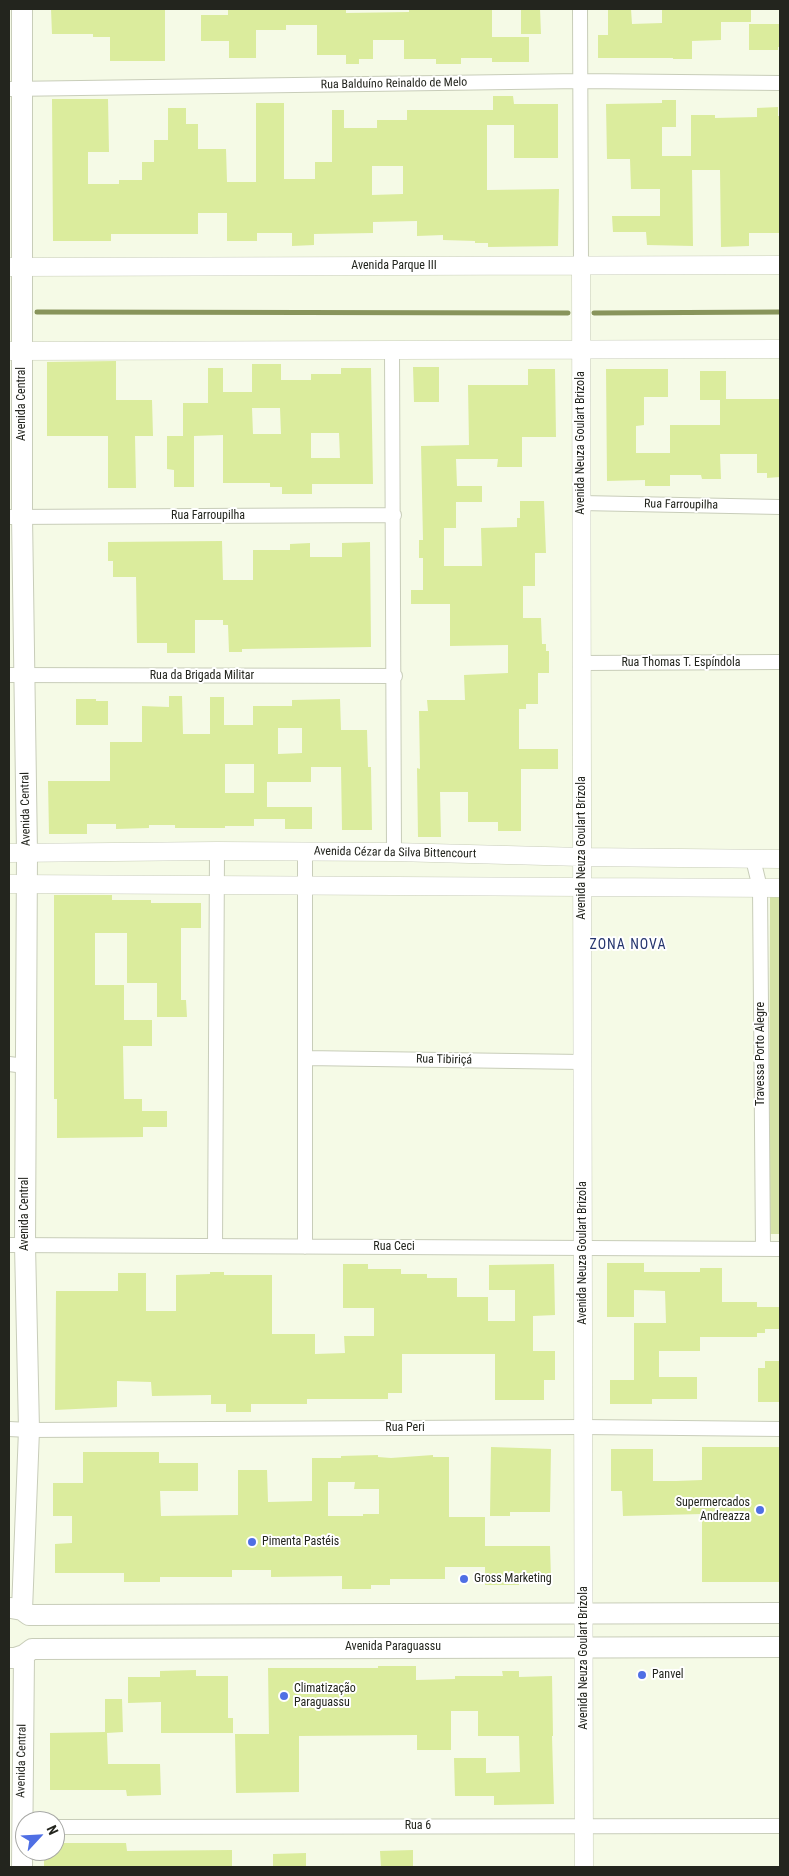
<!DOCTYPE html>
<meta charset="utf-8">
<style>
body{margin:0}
#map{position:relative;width:789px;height:1876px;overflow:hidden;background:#f5fae6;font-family:"Roboto Condensed",sans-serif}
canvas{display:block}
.frame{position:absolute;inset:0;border:10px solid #23251e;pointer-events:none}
.north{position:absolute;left:15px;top:1811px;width:50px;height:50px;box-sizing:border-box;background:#fff;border:1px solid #a7a8a5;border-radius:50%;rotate:65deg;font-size:14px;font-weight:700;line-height:20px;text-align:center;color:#23251e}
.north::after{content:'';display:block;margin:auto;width:18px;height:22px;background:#4f6fe4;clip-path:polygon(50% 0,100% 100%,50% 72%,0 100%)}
</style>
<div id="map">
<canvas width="789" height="1876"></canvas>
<div class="frame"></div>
<div class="north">N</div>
</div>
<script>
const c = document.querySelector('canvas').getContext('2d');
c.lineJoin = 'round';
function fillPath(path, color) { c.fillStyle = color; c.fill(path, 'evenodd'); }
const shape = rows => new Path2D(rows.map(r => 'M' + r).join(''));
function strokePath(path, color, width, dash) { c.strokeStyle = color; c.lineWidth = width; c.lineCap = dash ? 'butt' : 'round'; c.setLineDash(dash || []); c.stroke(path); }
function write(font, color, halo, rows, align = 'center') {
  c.font = font + ' "Roboto Condensed",sans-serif'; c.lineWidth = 4; c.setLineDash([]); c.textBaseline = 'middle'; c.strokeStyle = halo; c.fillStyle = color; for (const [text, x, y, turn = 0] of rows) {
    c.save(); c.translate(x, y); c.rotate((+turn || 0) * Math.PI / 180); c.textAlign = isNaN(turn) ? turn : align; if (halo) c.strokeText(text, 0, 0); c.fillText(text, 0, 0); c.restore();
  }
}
fillPath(shape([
 [770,893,780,893,780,1234,769,1234]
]), '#d5e3a7');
strokePath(shape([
 [37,312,568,313],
 [594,313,780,312]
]), '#88945b', 5);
fillPath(shape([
 [51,9,165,9,165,61,110,61,110,37,93,37,93,34,52,34],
 [228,9,346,9,346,13,409,12,409,9,492,9,492,37,529,37,529,62,492,62,492,58,461,58,461,64,436,64,436,59,404,59,404,40,373,40,373,59,359,59,359,64,346,64,346,55,317,55,317,25,286,25,286,30,256,30,256,58,229,58,229,41,201,41,201,15,228,15],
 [521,9,540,9,541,34,521,34],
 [608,9,631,9,632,24,662,23,662,9,751,9,751,22,721,22,721,40,692,41,692,59,673,59,673,58,598,58,598,35,608,35],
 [749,24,780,24,780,47,778,47,778,50,749,50],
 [493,96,513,96,514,104,558,104,558,158,514,158,514,125,487,125,487,190,559,189,558,246,488,247,488,243,475,243,475,241,443,240,443,235,417,236,417,221,373,222,373,233,314,234,314,245,292,246,292,233,257,233,257,241,227,241,227,213,198,213,198,234,111,234,111,241,53,241,52,99,108,99,109,152,88,152,88,184,119,184,119,180,142,180,142,162,154,162,154,140,168,140,168,108,186,108,186,124,198,124,198,149,226,149,227,182,256,182,256,103,284,103,284,179,315,179,315,162,332,162,332,110,344,110,344,128,377,128,377,120,407,120,407,110,493,110],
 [372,166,403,166,403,194,372,195],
 [662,100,676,100,676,127,662,127,662,156,691,156,691,115,715,115,715,118,757,117,757,108,778,107,778,116,780,116,780,233,749,233,749,246,721,247,720,170,692,170,693,246,647,245,646,232,613,232,612,216,660,216,660,189,631,189,630,159,607,159,606,104,662,103],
 [116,361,116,400,152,400,153,436,135,436,136,488,108,488,108,436,47,436,47,362],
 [252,364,281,364,281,380,311,380,311,374,341,374,341,368,371,368,373,484,312,484,312,494,282,494,282,487,270,487,270,483,223,483,223,435,194,436,194,487,174,487,174,470,167,469,167,436,183,436,183,403,208,403,208,368,223,368,223,392,252,392],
 [252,408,280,408,281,434,253,434],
 [311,433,339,433,340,458,311,458],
 [413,367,439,367,439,402,414,402],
 [528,369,555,369,556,437,522,437,522,467,497,467,498,459,456,459,457,486,482,486,482,502,456,502,456,528,444,528,444,566,482,566,481,528,517,527,517,518,520,518,520,501,544,501,546,553,535,553,535,586,523,586,523,618,541,618,542,644,546,644,546,651,549,651,549,673,538,673,538,704,526,704,526,709,519,709,519,749,558,749,558,769,521,769,521,831,498,831,498,822,468,822,468,792,440,792,441,837,418,837,417,768,420,769,419,711,428,711,427,700,465,700,464,675,508,673,508,645,450,646,450,604,411,604,411,590,423,590,423,558,419,558,419,540,423,540,421,446,469,445,468,385,528,385],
 [606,369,668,369,668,397,644,397,644,425,636,426,636,453,670,453,670,425,720,425,720,400,700,400,700,371,726,371,726,399,780,399,780,477,767,478,767,473,757,473,757,454,720,454,721,479,702,479,701,475,670,475,670,486,645,486,645,480,607,481],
 [222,541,223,580,253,580,253,550,290,550,290,544,310,543,310,557,342,557,342,543,370,542,371,647,242,649,242,652,229,652,228,625,223,625,223,620,195,620,195,653,167,653,167,643,137,643,136,577,113,577,113,561,108,561,108,542],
 [169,696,182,696,183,734,210,734,210,697,224,697,224,725,253,725,253,706,292,706,292,700,340,699,341,730,367,730,368,767,371,767,372,830,342,830,341,767,311,767,311,782,267,782,267,807,312,807,312,829,285,829,285,819,254,819,254,826,225,826,225,828,175,828,175,825,149,825,149,828,116,829,116,824,87,824,87,834,49,834,48,781,110,781,110,742,142,742,142,706,169,707],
 [278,728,302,728,302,753,278,754],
 [225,764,254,764,254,793,225,793],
 [76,699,96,699,96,701,108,701,108,725,76,725],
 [54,895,112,895,112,900,151,900,151,903,201,903,201,928,181,928,181,1000,186,1000,187,1017,157,1017,157,983,127,983,127,933,95,933,95,985,124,985,124,1020,152,1020,152,1046,123,1046,124,1099,142,1099,142,1111,167,1111,167,1127,143,1127,143,1137,57,1138,57,1099,54,1099],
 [607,1263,644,1263,644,1272,700,1272,700,1268,722,1268,722,1302,757,1302,757,1307,780,1307,780,1329,765,1329,765,1333,757,1333,757,1337,700,1337,700,1351,659,1351,659,1377,697,1377,697,1399,652,1399,652,1404,610,1404,610,1380,634,1380,634,1323,666,1323,665,1291,634,1290,634,1317,607,1317],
 [343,1264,368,1264,368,1269,401,1269,401,1274,427,1274,427,1278,457,1278,457,1297,488,1297,488,1321,515,1321,515,1290,489,1290,489,1265,554,1264,555,1315,533,1316,533,1351,555,1351,555,1380,544,1380,544,1400,495,1400,495,1354,402,1354,402,1393,388,1393,388,1399,307,1399,307,1404,251,1404,251,1412,226,1412,226,1404,211,1404,211,1395,152,1396,151,1382,117,1381,117,1407,55,1410,56,1291,118,1291,118,1273,146,1273,146,1311,176,1311,176,1275,210,1274,210,1272,224,1272,224,1275,272,1275,272,1334,315,1334,315,1354,345,1353,344,1336,374,1336,374,1308,343,1308],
 [765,1361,780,1361,780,1402,758,1402,758,1368,765,1368],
 [491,1447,551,1449,550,1512,510,1512,510,1516,490,1516],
 [702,1447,780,1447,780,1582,702,1582,702,1514,623,1516,622,1491,611,1491,611,1449,653,1449,653,1481,676,1481,702,1480],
 [83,1452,159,1452,159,1463,198,1463,198,1491,160,1491,161,1516,238,1515,238,1470,267,1470,268,1502,312,1501,312,1458,341,1458,341,1456,378,1455,378,1457,391,1458,433,1455,433,1457,449,1457,449,1517,485,1517,485,1546,550,1546,551,1578,520,1578,519,1585,485,1585,485,1567,445,1567,445,1579,390,1579,390,1585,371,1585,371,1589,342,1589,342,1576,271,1577,271,1570,232,1570,232,1577,160,1577,160,1582,124,1582,124,1573,55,1573,55,1544,72,1543,72,1516,53,1516,53,1483,83,1483],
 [328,1482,355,1482,354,1489,379,1489,379,1514,363,1514,363,1516,328,1516],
 [378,1666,416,1666,416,1680,455,1679,455,1676,503,1676,502,1671,519,1671,519,1677,552,1676,553,1736,552,1736,554,1804,494,1805,494,1796,455,1796,454,1758,486,1758,486,1773,520,1772,519,1736,478,1736,478,1711,451,1711,451,1750,417,1750,417,1735,299,1736,299,1792,236,1793,235,1734,269,1734,268,1668,378,1668],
 [196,1670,196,1676,228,1676,228,1718,233,1718,233,1733,161,1733,161,1702,128,1703,128,1677,160,1677,160,1671],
 [105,1699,122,1699,123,1732,107,1733,108,1764,160,1764,161,1795,127,1796,126,1790,50,1790,50,1733,105,1732],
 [55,1843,126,1843,127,1851,232,1850,232,1867,44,1867,44,1851,55,1851],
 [413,1850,413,1867,381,1867,380,1851],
 [306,1853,306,1867,273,1867,273,1854]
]), '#dbec9d');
const minor = shape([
 [580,9,581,265],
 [9,89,581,81,780,83],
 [392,350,394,852],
 [581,503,780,507],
 [9,517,394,515],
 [582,663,780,662],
 [9,675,395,676],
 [753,859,760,888,763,1249],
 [305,1058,582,1062],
 [9,1064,25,1066],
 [9,1245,780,1249],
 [215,1246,217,851],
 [305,1247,305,852],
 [9,1429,29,1430,583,1427,780,1429],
 [55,1827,780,1826]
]);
const tertiary = shape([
 [581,265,584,1867],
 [9,267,780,265],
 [9,351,780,349],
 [9,853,217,851,394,852,582,857,780,859],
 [9,884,780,888]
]);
const secondary = shape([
 [22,9,22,516,27,853,25,1245,29,1430,22,1610],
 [11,1608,22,1610,29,1615,780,1613],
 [9,1658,15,1658,24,1655,32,1649,780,1647],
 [22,1867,24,1655]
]);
strokePath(minor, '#c8cdb9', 16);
strokePath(tertiary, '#c8cdb9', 19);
strokePath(secondary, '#c8cdb9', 22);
strokePath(minor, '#fff', 14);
strokePath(tertiary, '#fff', 18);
strokePath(secondary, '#fff', 20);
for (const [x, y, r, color] of [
 [760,1510,5,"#4f6fe4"],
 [252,1542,5,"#4f6fe4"],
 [464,1579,5,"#4f6fe4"],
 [642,1675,5,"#4f6fe4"],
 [284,1696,5,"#4f6fe4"]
]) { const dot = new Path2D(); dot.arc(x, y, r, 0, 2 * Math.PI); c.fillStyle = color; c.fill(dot); strokePath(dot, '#fff', 2); }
write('12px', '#23251e', '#fff', [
 ["Rua Balduíno Reinaldo de Melo",394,84,-1],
 ["Avenida Parque III",394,266],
 ["Avenida Central",22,404,-90],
 ["Avenida Neuza Goulart Brizola",581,443,-90],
 ["Rua Farroupilha",681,505,1],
 ["Rua Farroupilha",208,516],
 ["Rua Thomas T. Espíndola",681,663],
 ["Rua da Brigada Militar",202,676],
 ["Avenida Central",26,809,-91],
 ["Avenida Neuza Goulart Brizola",582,848,-90],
 ["Avenida Cézar da Silva Bittencourt",395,853,1],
 ["Travessa Porto Alegre",761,1054,-90],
 ["Rua Tibiriçá",444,1060,1],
 ["Avenida Central",25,1214,-90],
 ["Rua Ceci",394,1247],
 ["Avenida Neuza Goulart Brizola",583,1253,-90],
 ["Rua Peri",405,1428],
 ["Avenida Paraguassu",393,1647],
 ["Avenida Neuza Goulart Brizola",584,1658,-90],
 ["Avenida Central",22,1761,-89],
 ["Rua 6",418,1826]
]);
write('12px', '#23251e', '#fff', [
 ["Supermercados",750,1503,"right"],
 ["Andreazza",750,1517,"right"],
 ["Pimenta Pastéis",262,1542],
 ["Gross Marketing",474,1579],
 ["Panvel",652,1675],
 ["Climatização",294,1689],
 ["Paraguassu",294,1703]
], 'left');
c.letterSpacing = '1px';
write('14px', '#25356e', '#fff', [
 ["ZONA NOVA",628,945]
]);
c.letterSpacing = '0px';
</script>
